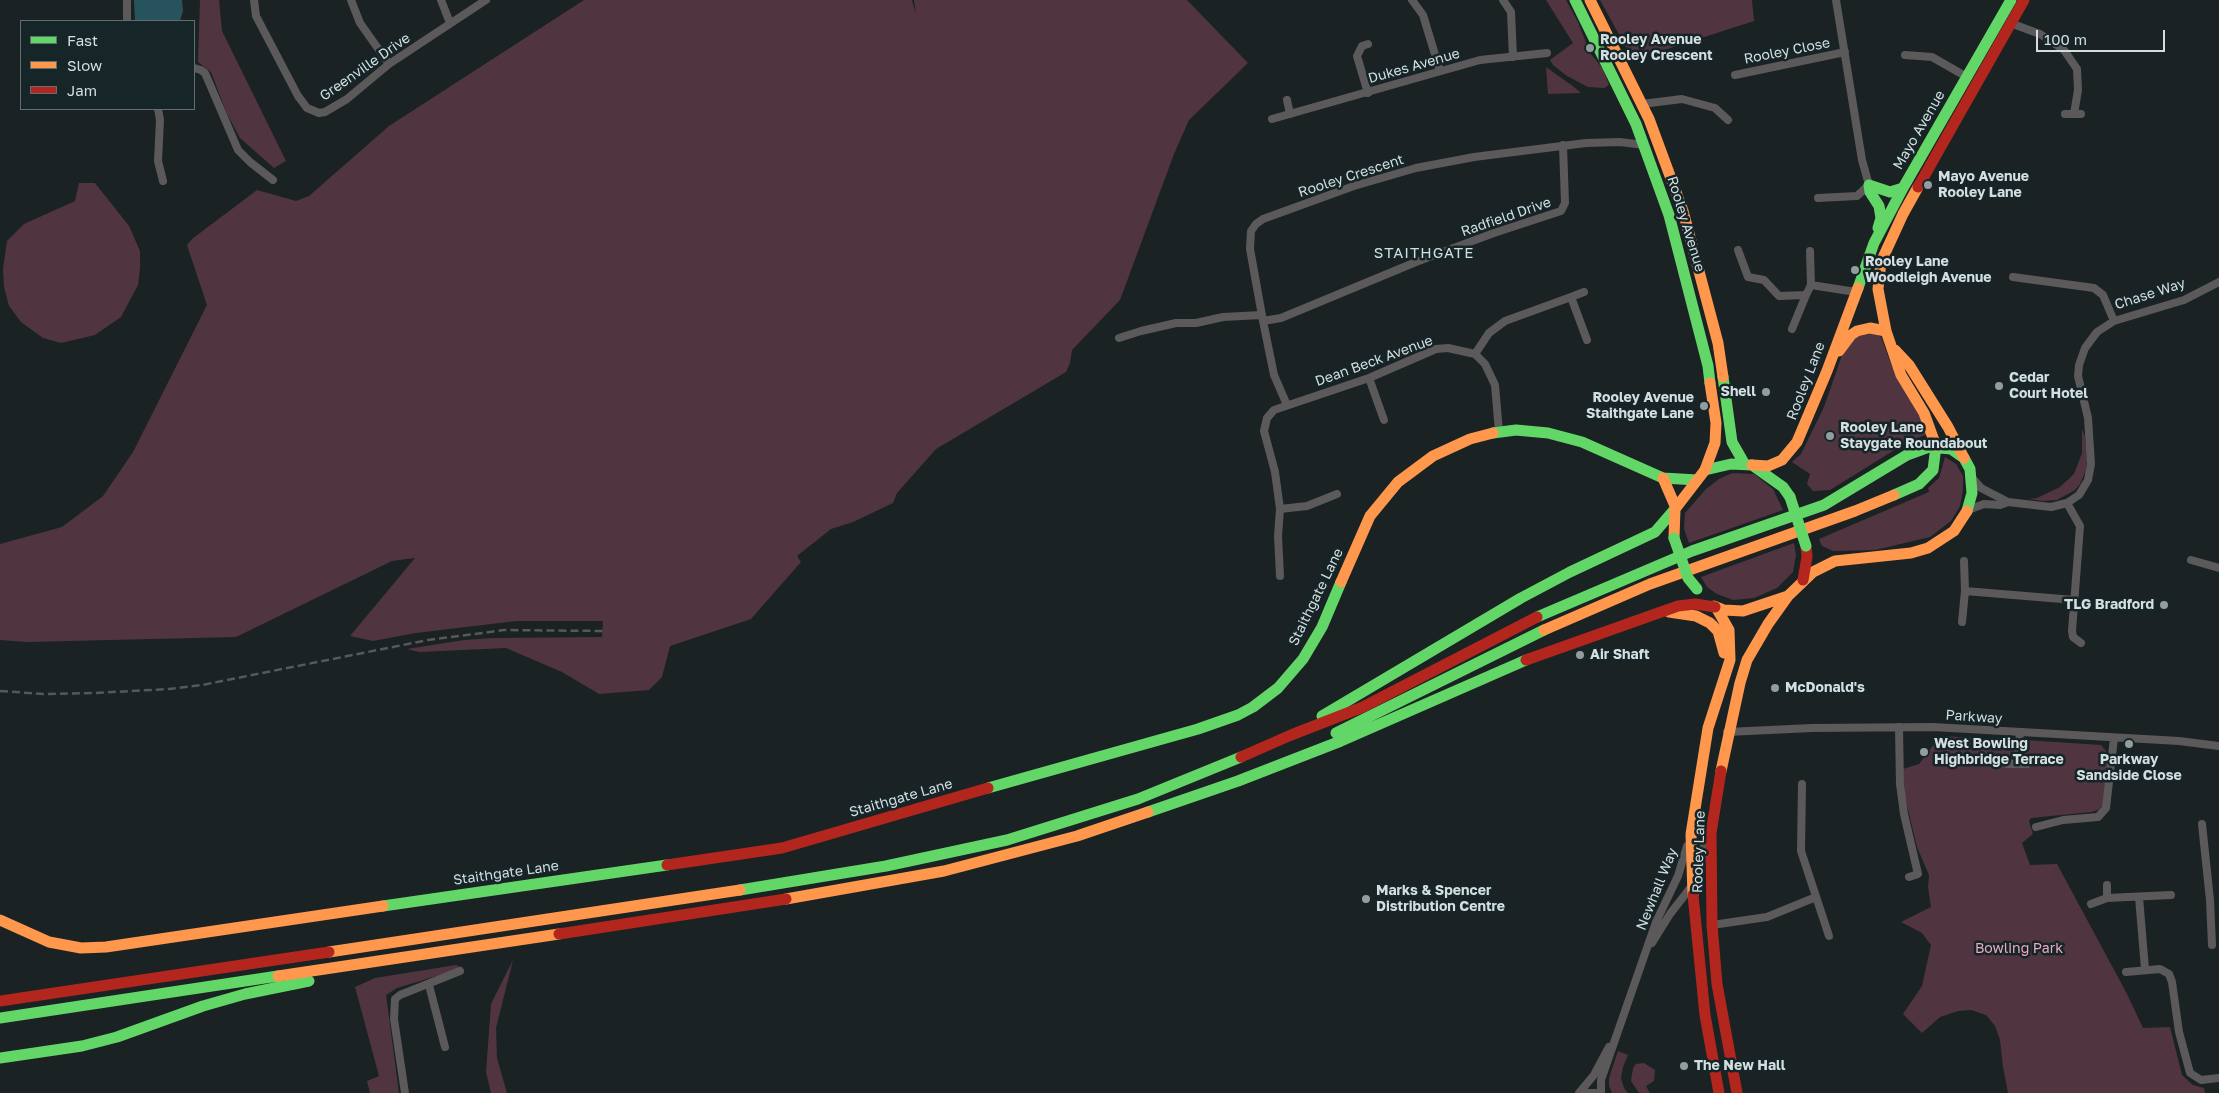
<!DOCTYPE html>
<style>
body{margin:0}
#map{position:relative;width:2219px;height:1093px;overflow:hidden;background:#1a2224;font-family:"Golos Text",sans-serif}
canvas{display:block}
.legend{position:absolute;left:20px;top:20px;width:175px;height:90px;box-sizing:border-box;background:#162528;border:1px solid #626f72;margin:0;padding:6px 9px;list-style:none;font-size:15px;color:#d4dee0}
.legend li{display:flex;align-items:center;gap:10px;height:25px}
.legend b{width:25px;border:1px solid #626f72}
.scale{position:absolute;left:2036px;top:30px;width:129px;height:22px;box-sizing:border-box;border:2px solid #d4dee0;border-top:0;padding-left:6px;font-size:15px;line-height:18px;white-space:nowrap;color:#d4dee0;-webkit-text-stroke:4px #162528;paint-order:stroke}
</style>
<div id="map">
<canvas width="2219" height="1093"></canvas>
<ul class="legend">
<li><b style="height:6px;background:#63d668"></b>Fast</li>
<li><b style="height:6px;background:#ff974d"></b>Slow</li>
<li><b style="height:6px;background:#b3261e"></b>Jam</li>
</ul>
<div class="scale">100 m</div>
</div>
<script>
const c = document.querySelector('canvas').getContext('2d');
c.lineJoin = 'round';
function fillPath(path, color) { c.fillStyle = color; c.fill(path, 'evenodd'); }
const shape = rows => new Path2D(rows.map(r => 'M' + r).join(''));
function strokePath(path, color, width, dash) { c.strokeStyle = color; c.lineWidth = width; c.lineCap = dash ? 'butt' : 'round'; c.setLineDash(dash || []); c.stroke(path); }
function write(font, color, halo, rows, align = 'center') {
  c.font = font + ' "Golos Text",sans-serif'; c.lineWidth = 5; c.setLineDash([]); c.textBaseline = 'middle'; c.strokeStyle = halo; c.fillStyle = color; for (const [text, x, y, turn = 0] of rows) {
    c.save(); c.translate(x, y); c.rotate((+turn || 0) * Math.PI / 180); c.textAlign = isNaN(turn) ? turn : align; if (halo) c.strokeText(text, 0, 0); c.fillText(text, 0, 0); c.restore();
  }
}
fillPath(shape([
 [200,0,219,0,222,31,286,161,274,168,240,138,227,114,211,72,198,62],
 [584,0,912,0,916,14,914,0,1187,0,1248,63,1189,120,1174,154,1120,300,1072,350,1070,363,1066,372,936,449,897,493,893,503,853,522,831,529,797,556,801,562,751,619,670,646,662,677,649,690,599,694,562,672,506,648,419,652,407,649,464,640,493,638,602,637,603,621,516,621,416,633,373,641,350,636,415,558,392,561,236,637,27,642,0,640,0,544,62,527,103,496,133,452,207,305,187,245,192,239,257,190,296,201,309,196,389,126],
 [1546,0,1566,0,1578,22,1590,53,1603,69,1609,85,1604,88,1588,87,1567,76,1553,65,1550,60,1573,43],
 [1600,0,1752,0,1754,21,1633,60],
 [1546,67,1574,87,1581,93,1548,94],
 [79,183,95,183,129,226,140,251,140,268,138,285,121,317,95,335,61,343,43,338,21,322,9,306,4,287,3,269,7,241,24,224,75,201],
 [1876,333,1881,337,1891,364,1926,424,1928,434,1909,441,1830,490,1813,491,1807,484,1810,474,1792,462,1801,454,1824,407,1842,355,1851,342,1859,336],
 [2082,429,2085,437,2087,460,2086,470,2080,484,2075,490,2057,500,2043,501,2029,499,2037,498,2060,487,2074,474,2082,453],
 [1945,457,1956,464,1963,476,1963,490,1960,506,1951,521,1930,537,1875,550,1833,551,1822,546,1819,539,1929,492,1928,488,1939,478],
 [1732,473,1754,474,1773,489,1783,510,1689,543,1684,529,1685,513,1706,489,1719,479],
 [1794,543,1796,555,1793,572,1777,588,1754,598,1733,600,1717,594,1707,587,1701,577],
 [1940,736,2015,740,2017,744,2015,758,2011,761,2017,766,2030,766,2023,760,2020,754,2025,740,2101,745,2108,753,2103,805,2098,810,2091,812,2031,818,2029,821,2033,834,2022,843,2030,865,2057,864,2126,992,2143,1028,2170,1027,2182,1075,2193,1085,2204,1088,2205,1093,2008,1093,2003,1067,2000,1040,1995,1026,1986,1015,1971,1010,1958,1011,1940,1017,1922,1033,1903,1014,1922,986,1931,945,1922,933,1901,922,1931,907,1928,887,1929,875,1917,847,1905,797,1903,769,1919,764],
 [513,960,496,1028,497,1058,507,1093,491,1093,486,1072,491,1004],
 [456,965,463,968,397,988,386,995,399,1093,370,1093,367,1081,379,1076,355,987,375,978],
 [1618,1051,1628,1055,1623,1067,1621,1078,1624,1088,1628,1093,1612,1093,1609,1086,1609,1078],
 [1644,1063,1655,1070,1654,1081,1646,1086,1650,1093,1639,1093,1631,1081,1633,1068,1636,1064]
]), '#503540');
fillPath(shape([
 [134,0,182,0,183,11,180,21,135,21]
]), '#27535c');
strokePath(shape([
 [127,0,127,21],
 [254,0,256,16,298,96,307,108,319,113,325,112,347,99,389,64,486,0],
 [351,0,360,23,389,64],
 [441,0,450,23],
 [1412,0,1423,15,1440,71],
 [1503,0,1511,12,1513,57],
 [2010,23,2040,34,2064,50,2077,69,2078,90,2074,114],
 [1368,44,1362,46,1357,56,1368,93],
 [1905,55,1932,57,1967,77],
 [194,68,201,70,205,73,238,150,250,162,273,180],
 [1735,75,1845,52],
 [1287,100,1290,114],
 [1642,104,1682,99,1715,108,1728,120],
 [158,109,160,120,158,161,163,181],
 [2065,114,2081,114],
 [1272,119,1480,60,1547,53],
 [1818,198,1857,196,1869,185,1862,160,1836,0],
 [1738,250,1748,277,1764,280,1779,296,1806,295,1811,285,1856,292],
 [1810,251,1811,285],
 [2013,277,2094,288,2103,295,2114,321],
 [1584,292,1571,297,1587,340],
 [1263,321,1281,318,1416,262,1494,233,1561,211,1565,203,1563,145],
 [1792,329,1806,295],
 [1119,338,1141,331,1176,323,1196,323,1223,317,1262,315],
 [1475,354,1489,333,1505,321,1571,297],
 [1369,378,1384,420],
 [1287,405,1274,375,1263,321,1250,249,1251,231,1256,224,1263,219,1354,186,1416,168,1474,157,1586,143,1620,142,1644,145],
 [1973,479,1981,488,2008,502],
 [2067,503,2080,526,2072,631,2073,637,2081,643],
 [1280,509,1307,506,1337,494],
 [1968,510,1984,504,2000,505,2008,502,2051,507,2067,503,2079,495,2088,480,2091,464,2088,418,2078,376,2079,365,2085,348,2097,332,2114,321,2184,300,2219,282],
 [2191,560,2219,568],
 [1280,576,1278,536,1280,509,1275,472,1264,431,1267,418,1274,410,1369,378,1436,349,1448,348,1475,354,1485,364,1495,385,1499,432],
 [1965,591,2074,600],
 [1962,622,1965,591,1964,561],
 [1899,727,1900,784,1904,814,1918,874,1909,877],
 [1727,732,1812,728,1933,727,2179,741,2219,746],
 [2007,764,2027,764],
 [2017,764,2020,733],
 [1802,784,1801,851,1829,936],
 [2202,824,2210,900,2212,945],
 [2036,827,2063,820,2098,817,2106,808,2114,738],
 [1696,877,1701,865,1704,845,1708,838],
 [2107,885,2107,898],
 [2139,897,2145,969],
 [2091,904,2107,898,2171,895],
 [1712,925,1767,917,1816,897],
 [1652,943,1670,914,1691,887],
 [2126,972,2160,969,2169,974,2172,982,2179,1032,2190,1073,2201,1080,2219,1078],
 [429,985,445,1047],
 [405,1093,394,1019,395,999,400,995,460,971],
 [1579,1093,1594,1075,1609,1047],
 [1581,1093,1596,1093],
 [1601,1093,1601,1080,1656,922,1678,876,1687,846]
]), '#5c595b', 8);
strokePath(shape([
 [1575,0,1636,124,1669,215,1708,366,1710,383],
 [1878,228,1881,218,1879,206,1870,192,1869,185,1890,192,1903,188],
 [1858,288,1874,243,1903,188,2011,0],
 [1723,377,1732,442,1744,463],
 [1493,433,1516,430,1548,433,1582,442,1663,478,1697,480],
 [1705,470,1731,464,1752,465,1783,487,1790,497],
 [1894,495,1919,484,1933,470,1936,446],
 [1537,617,1692,551,1824,505,1907,455,1929,447,1951,449,1964,458,1970,469,1972,493,1967,511],
 [1322,716,1521,598,1570,572,1655,532,1674,510],
 [1336,733,1544,630],
 [988,788,1198,729,1238,715,1253,707,1278,688,1303,659,1322,627,1341,582],
 [1148,812,1238,781,1341,741,1526,660],
 [740,890,886,866,1007,840,1138,799,1241,757],
 [383,906,667,865],
 [0,1018,278,976],
 [0,1058,82,1046,117,1037,203,1006,245,994,309,981]
]), '#63d668', 11);
strokePath(shape([
 [1590,0,1649,119,1683,211,1718,343,1723,377],
 [1918,187,1903,214,1881,262,1878,289,1886,331,1901,375,1924,413,1936,446],
 [1895,350,1909,365,1948,427,1964,458],
 [1839,351,1851,335,1857,331,1870,328,1886,331],
 [1752,465,1768,466,1782,460,1797,442,1827,371,1858,288],
 [1663,478,1676,508],
 [1674,538,1675,509,1705,470,1715,443,1716,423,1710,383],
 [1341,582,1370,516,1398,482,1433,456,1470,439,1493,433],
 [1714,606,1724,610,1743,611,1788,596],
 [1669,612,1696,616,1710,623,1718,631,1724,653],
 [1544,630,1650,584,1855,511,1894,495],
 [1721,771,1740,683,1747,660,1768,624,1788,596,1813,572,1835,561,1911,553,1928,548,1954,531,1967,511],
 [1693,895,1691,834,1708,728,1730,660,1729,630,1717,609],
 [786,899,944,871,1077,836,1148,812],
 [0,920,49,942,81,948,106,947,383,906],
 [329,952,740,890],
 [278,976,559,934]
]), '#ff974d', 11);
strokePath(shape([
 [1918,187,2024,0],
 [1803,580,1807,557,1806,546],
 [1526,660,1678,606,1695,604,1715,607],
 [1241,757,1291,735,1363,707,1537,617],
 [1721,771,1711,833,1712,925,1717,984,1737,1093],
 [667,865,782,848,988,788],
 [1693,895,1705,1015,1719,1093],
 [559,934,786,899],
 [0,1001,329,952]
]), '#b3261e', 11);
strokePath(shape([
 [0,691,44,694,95,693,169,689,202,685,428,640,475,634,504,630,603,631]
]), '#565859', 2.5, [8, 4]);
strokePath(shape([
 [1790,497,1806,546],
 [1674,538,1688,578,1697,589]
]), '#63d668', 11);
for (const [x, y, r, color] of [
 [1590,48,5,"#939c9e"],
 [1928,185,5,"#939c9e"],
 [1855,270,5,"#939c9e"],
 [1999,386,5,"#939c9e"],
 [1766,392,5,"#939c9e"],
 [1704,406,5,"#939c9e"],
 [1830,436,5,"#939c9e"],
 [2164,605,5,"#939c9e"],
 [1580,655,5,"#939c9e"],
 [1775,688,5,"#939c9e"],
 [2129,744,5,"#939c9e"],
 [1924,752,5,"#939c9e"],
 [1366,899,5,"#939c9e"],
 [1684,1066,5,"#939c9e"]
]) { const dot = new Path2D(); dot.arc(x, y, r, 0, 2 * Math.PI); c.fillStyle = color; c.fill(dot); strokePath(dot, '#162528', 2); }
write('bold 14px', '#d4dee0', '#162528', [
 ["Rooley Avenue",1600,40],
 ["Rooley Crescent",1600,56],
 ["Mayo Avenue",1938,177],
 ["Rooley Lane",1938,193],
 ["Rooley Lane",1865,262],
 ["Woodleigh Avenue",1865,278],
 ["Cedar",2009,378],
 ["Court Hotel",2009,394],
 ["Shell",1756,392,"right"],
 ["Rooley Avenue",1694,398,"right"],
 ["Staithgate Lane",1694,414,"right"],
 ["Rooley Lane",1840,428],
 ["Staygate Roundabout",1840,444],
 ["TLG Bradford",2154,605,"right"],
 ["Air Shaft",1590,655],
 ["McDonald's",1785,688],
 ["West Bowling",1934,744],
 ["Highbridge Terrace",1934,760],
 ["Parkway",2129,760,"center"],
 ["Sandside Close",2129,776,"center"],
 ["Marks & Spencer",1376,891],
 ["Distribution Centre",1376,907],
 ["The New Hall",1694,1066]
], 'left');
write('14px', '#d4dee0', '#162528', [
 ["Rooley Close",1787,51,-11],
 ["Dukes Avenue",1414,66,-16],
 ["Greenville Drive",365,67,-35],
 ["Mayo Avenue",1919,130,-60],
 ["Rooley Crescent",1351,176,-18],
 ["Radfield Drive",1506,217,-19],
 ["Rooley Avenue",1686,224,73],
 ["Chase Way",2150,294,-18],
 ["Dean Beck Avenue",1374,361,-20],
 ["Rooley Lane",1806,381,-69],
 ["Staithgate Lane",1316,597,-64],
 ["Parkway",1974,717,4],
 ["Staithgate Lane",901,798,-16],
 ["Rooley Lane",1699,852,-88],
 ["Staithgate Lane",506,873,-8],
 ["Newhall Way",1657,889,-68]
]);
write('14px', '#eca9c1', '#162528', [
 ["Bowling Park",2019,949]
]);
c.letterSpacing = '1px';
write('15px', '#d4dee0', '#162528', [
 ["STAITHGATE",1424,253]
]);
c.letterSpacing = '0px';
</script>
